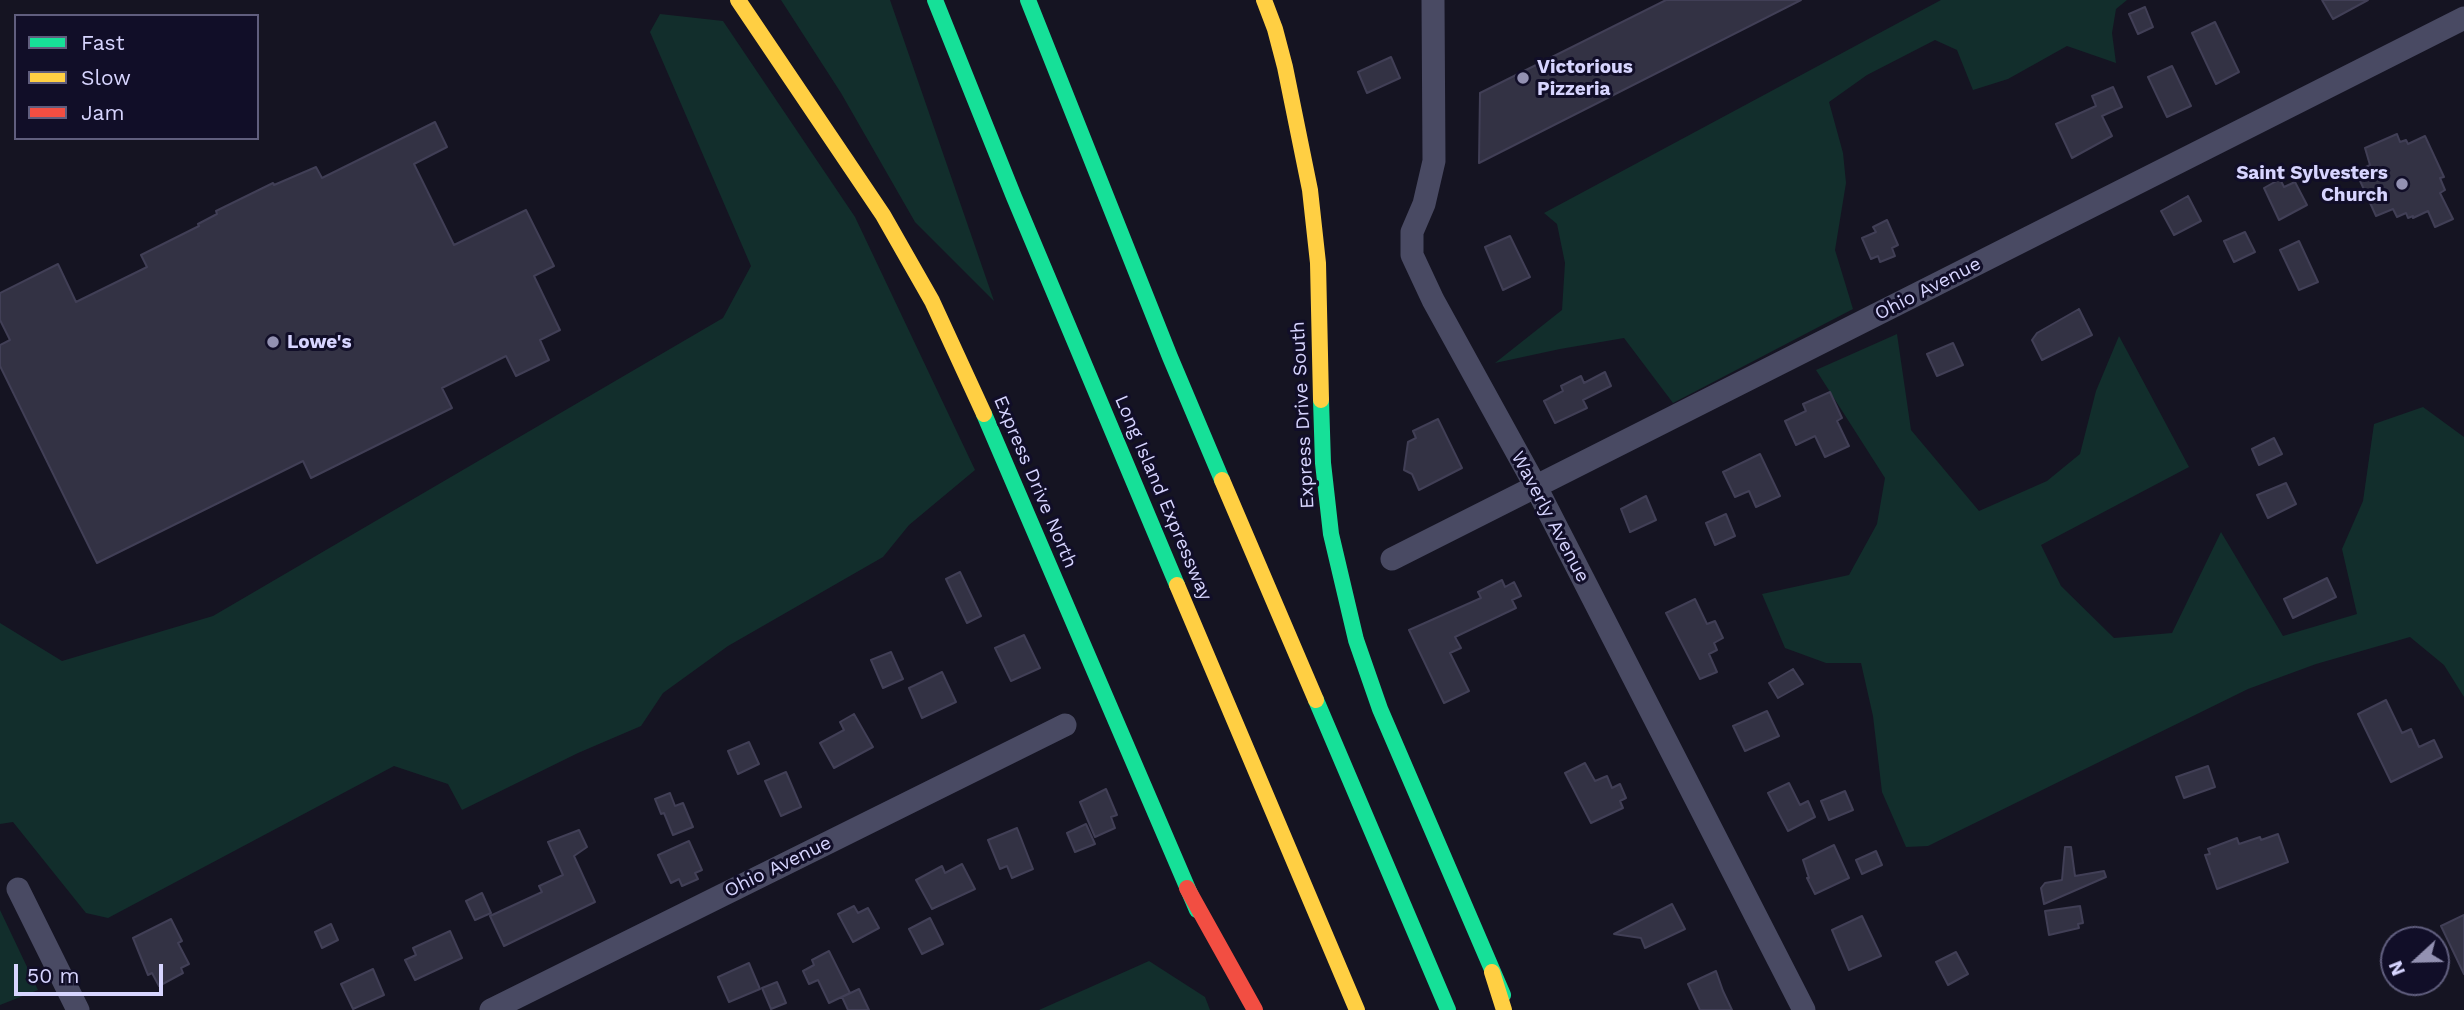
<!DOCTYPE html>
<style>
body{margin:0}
#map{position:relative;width:2464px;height:1010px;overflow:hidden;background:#151422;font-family:"Work Sans",sans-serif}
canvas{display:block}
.legend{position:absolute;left:14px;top:14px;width:245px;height:126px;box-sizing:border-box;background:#110e28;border:2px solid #605e7e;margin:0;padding:9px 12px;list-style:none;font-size:21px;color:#d7d5ff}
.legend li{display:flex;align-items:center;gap:14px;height:35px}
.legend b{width:35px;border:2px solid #605e7e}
.north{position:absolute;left:2380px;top:926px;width:70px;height:70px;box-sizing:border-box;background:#110e28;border:2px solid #605e7e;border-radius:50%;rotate:248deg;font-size:19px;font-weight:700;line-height:28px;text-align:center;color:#d7d5ff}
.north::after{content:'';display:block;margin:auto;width:24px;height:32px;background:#9391b2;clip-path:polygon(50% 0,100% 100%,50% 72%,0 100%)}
.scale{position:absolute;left:14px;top:964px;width:149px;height:32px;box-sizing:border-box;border:4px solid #d7d5ff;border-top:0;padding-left:9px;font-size:21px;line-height:24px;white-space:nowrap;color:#d7d5ff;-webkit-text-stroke:5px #110e28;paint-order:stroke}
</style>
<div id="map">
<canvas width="2464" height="1010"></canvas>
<ul class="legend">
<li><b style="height:9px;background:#16e098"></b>Fast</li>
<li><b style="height:9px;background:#ffcf43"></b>Slow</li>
<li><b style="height:9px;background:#f24e42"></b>Jam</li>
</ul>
<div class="north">N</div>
<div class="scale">50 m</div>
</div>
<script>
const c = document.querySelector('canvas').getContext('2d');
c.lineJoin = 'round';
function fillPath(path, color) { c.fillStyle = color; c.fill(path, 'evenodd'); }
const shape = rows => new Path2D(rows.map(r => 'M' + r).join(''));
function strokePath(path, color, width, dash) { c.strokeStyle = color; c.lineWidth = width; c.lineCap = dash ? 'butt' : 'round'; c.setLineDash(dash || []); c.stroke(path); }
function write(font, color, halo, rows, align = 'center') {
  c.font = font + ' "Work Sans",sans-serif'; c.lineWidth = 6; c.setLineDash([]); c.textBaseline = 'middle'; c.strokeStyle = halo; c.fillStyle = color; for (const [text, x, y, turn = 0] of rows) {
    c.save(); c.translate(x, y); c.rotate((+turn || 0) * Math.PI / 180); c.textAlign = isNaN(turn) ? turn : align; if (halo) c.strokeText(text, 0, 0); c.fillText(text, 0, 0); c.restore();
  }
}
fillPath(shape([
 [781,0,890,0,994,301,915,222,841,93],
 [1941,0,2127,0,2116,9,2112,33,2116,63,2067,46,2008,79,1973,90,1957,50,1935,40,1867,75,1829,102,1843,153,1846,183,1835,250,1853,309,1673,403,1624,338,1560,349,1495,363,1562,310,1565,263,1557,224,1544,213],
 [660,14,723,21,855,217,975,470,909,525,883,557,728,646,663,693,641,726,578,753,462,810,448,784,394,766,108,918,86,913,13,822,0,824,0,623,62,661,213,616,723,318,751,266,650,32],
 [1897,334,1911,430,1979,511,2047,481,2080,454,2096,391,2119,336,2189,467,2041,545,2061,586,2114,638,2172,633,2221,532,2283,636,2357,614,2342,549,2363,501,2374,424,2423,407,2464,437,2464,697,2444,665,2410,637,2316,664,2248,689,1928,846,1906,847,1882,792,1873,716,1861,663,1826,663,1785,648,1762,594,1849,575,1877,524,1885,478,1816,370],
 [0,910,38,990,0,1005],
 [1149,961,1205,997,1210,1010,1039,1010]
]), '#122e2c');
const building = shape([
 [1666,0,1801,0,1479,163,1480,93,1666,0],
 [2322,0,2368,0,2333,19,2322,0],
 [2145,7,2153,27,2138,34,2129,14,2145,7],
 [2215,22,2239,72,2216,84,2192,33,2215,22],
 [1391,57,1400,78,1367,93,1358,72,1391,57],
 [2172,66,2191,106,2167,117,2148,77,2172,66],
 [2113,87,2122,107,2102,116,2112,136,2072,158,2056,124,2096,106,2092,96,2113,87],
 [435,122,447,147,414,164,454,245,526,210,554,266,534,276,560,330,540,340,549,360,516,376,506,356,442,388,452,408,311,478,303,461,97,563,0,366,0,345,10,340,0,320,0,293,58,264,76,302,147,267,141,255,199,226,198,224,217,214,216,211,273,183,274,185,316,167,322,178,435,122],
 [2397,134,2400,142,2406,140,2408,144,2425,136,2444,177,2440,178,2445,190,2440,193,2453,219,2435,227,2428,211,2413,218,2413,216,2408,218,2406,213,2397,217,2393,209,2376,216,2356,172,2370,165,2365,148,2397,134],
 [2280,179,2284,187,2295,182,2307,205,2279,220,2264,188,2280,179],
 [2188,196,2201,221,2174,235,2161,211,2188,196],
 [1887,220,1898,245,1892,248,1895,256,1880,262,1878,256,1871,259,1862,238,1876,232,1873,227,1887,220],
 [2245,232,2255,252,2234,262,2224,241,2245,232],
 [1510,236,1530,277,1503,290,1485,247,1510,236],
 [2299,241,2318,282,2299,290,2280,250,2299,241],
 [2079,309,2092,335,2042,360,2032,340,2037,333,2079,309],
 [1953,343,1963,365,1937,376,1927,354,1953,343],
 [1605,372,1611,386,1583,400,1587,408,1555,423,1544,401,1563,391,1561,386,1581,376,1584,383,1605,372],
 [1830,392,1842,418,1837,421,1849,446,1825,457,1815,436,1796,445,1785,421,1806,411,1803,404,1830,392],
 [1438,419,1462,468,1419,490,1412,474,1404,470,1408,442,1416,438,1413,431,1438,419],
 [2274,438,2282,454,2259,465,2252,449,2274,438],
 [1760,454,1780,496,1756,507,1749,491,1735,497,1723,472,1760,454],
 [2286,483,2296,504,2268,518,2257,495,2286,483],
 [1646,496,1656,520,1630,532,1621,509,1646,496],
 [1726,514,1735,536,1715,545,1706,523,1726,514],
 [960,572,981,616,967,623,946,579,960,572],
 [2327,578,2336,597,2293,618,2284,599,2327,578],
 [1502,580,1505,587,1514,582,1521,596,1512,600,1516,608,1455,637,1461,648,1450,653,1469,691,1444,703,1409,630,1481,598,1478,592,1502,580],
 [1695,599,1707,624,1715,621,1723,638,1714,643,1717,650,1709,654,1717,672,1700,679,1666,613,1695,599],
 [1024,635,1040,668,1011,681,995,648,1024,635],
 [891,652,903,679,883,688,871,660,891,652],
 [1793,669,1803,684,1778,698,1769,683,1793,669],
 [942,672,956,702,922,718,909,688,942,672],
 [2386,700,2402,733,2411,729,2419,747,2434,740,2442,757,2391,782,2358,714,2386,700],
 [1767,711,1779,736,1745,751,1733,726,1767,711],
 [854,714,873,747,834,768,820,743,844,730,840,722,854,714],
 [749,742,759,764,738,774,728,751,749,742],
 [1585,763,1595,781,1607,776,1612,788,1620,784,1626,798,1620,801,1623,808,1591,823,1565,773,1585,763],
 [2208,766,2215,787,2184,798,2176,777,2208,766],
 [786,772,801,807,781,816,765,781,786,772],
 [1789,783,1800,805,1808,801,1815,817,1788,831,1768,793,1789,783],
 [1106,789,1117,815,1111,817,1115,828,1095,837,1080,802,1106,789],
 [1845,791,1853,810,1829,820,1821,801,1845,791],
 [670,793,675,806,683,803,693,827,673,835,664,813,661,814,655,799,670,793],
 [1086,824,1095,844,1075,852,1067,833,1086,824],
 [1017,828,1033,869,1012,878,1007,866,1000,869,988,840,1017,828],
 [579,830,587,847,574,856,595,902,504,946,490,916,542,892,539,886,563,875,548,842,579,830],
 [2278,834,2288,862,2217,889,2205,855,2210,854,2208,849,2237,838,2239,844,2260,837,2261,840,2278,834],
 [689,841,702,870,695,873,698,879,682,886,679,879,671,883,658,855,689,841],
 [1834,845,1849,878,1815,894,1807,878,1809,878,1803,860,1834,845],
 [2065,847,2071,847,2075,876,2104,871,2106,877,2044,904,2041,888,2045,883,2062,880,2065,847],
 [1876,851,1882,865,1862,874,1856,860,1876,851],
 [962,864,975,889,932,909,916,880,942,866,945,873,962,864],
 [482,893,491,913,475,920,466,901,482,893],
 [1672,904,1685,929,1645,948,1641,938,1614,934,1672,904],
 [854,906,858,913,868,908,879,928,853,942,838,914,854,906],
 [2080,906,2083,923,2078,924,2079,928,2049,935,2045,911,2080,906],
 [2464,915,2464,974,2441,926,2464,915],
 [1862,916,1881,956,1849,970,1832,930,1862,916],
 [930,918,943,944,922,954,909,929,930,918],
 [171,919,182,941,178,943,189,964,181,968,183,973,159,986,152,973,148,975,133,938,171,919],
 [331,924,338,940,322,948,315,932,331,924],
 [450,931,462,958,415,980,405,960,416,955,413,948,450,931],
 [829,951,850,993,829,1003,818,980,809,984,803,971,814,965,812,960,829,951],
 [1956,952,1968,974,1948,985,1936,962,1956,952],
 [749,963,760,989,729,1002,718,977,749,963],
 [373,969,384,995,353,1009,341,984,373,969],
 [1716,971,1723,991,1732,1010,1700,1010,1688,984,1716,971],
 [777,982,786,1003,771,1009,762,988,777,982],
 [859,989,869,1010,848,1010,842,997,859,989]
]);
fillPath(building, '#333244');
strokePath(building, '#413f56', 2);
strokePath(shape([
 [1433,0,1434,161,1424,204,1412,232,1412,255,1433,300,1536,487,1804,1010],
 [1392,559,2464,18],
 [18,889,78,1010],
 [491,1010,1065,725]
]), '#494a63', 23);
strokePath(shape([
 [935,0,1014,197,1177,585],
 [1028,0,1170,357,1222,480],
 [1321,400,1323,463,1331,534,1356,640,1380,709,1503,995],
 [984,414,1197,910],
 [1316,700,1448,1010]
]), '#16e098', 16);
strokePath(shape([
 [738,0,883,215,932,301,984,414],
 [1264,0,1275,29,1285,67,1310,190,1318,263,1321,400],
 [1222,480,1316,700],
 [1177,585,1357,1010],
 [1492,972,1504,1010]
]), '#ffcf43', 16);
strokePath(shape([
 [1187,888,1255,1010]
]), '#f24e42', 16);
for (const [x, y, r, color] of [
 [1523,78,7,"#9391b2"],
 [2402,184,7,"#9391b2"],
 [273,342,7,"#9391b2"]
]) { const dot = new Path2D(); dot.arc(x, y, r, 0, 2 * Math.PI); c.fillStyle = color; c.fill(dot); strokePath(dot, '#110e28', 2.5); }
write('bold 19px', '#d7d5ff', '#110e28', [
 ["Victorious",1537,67],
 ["Pizzeria",1537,89],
 ["Saint Sylvesters",2388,173,"right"],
 ["Church",2388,195,"right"],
 ["Lowe's",287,342]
], 'left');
write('19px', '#d7d5ff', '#110e28', [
 ["Ohio Avenue",1928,289,-27],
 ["Express Drive South",1303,415,-93],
 ["Express Drive North",1035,482,67],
 ["Long Island Expressway",1163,498,67],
 ["Waverly Avenue",1550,517,62],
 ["Ohio Avenue",778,867,-26]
]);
</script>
